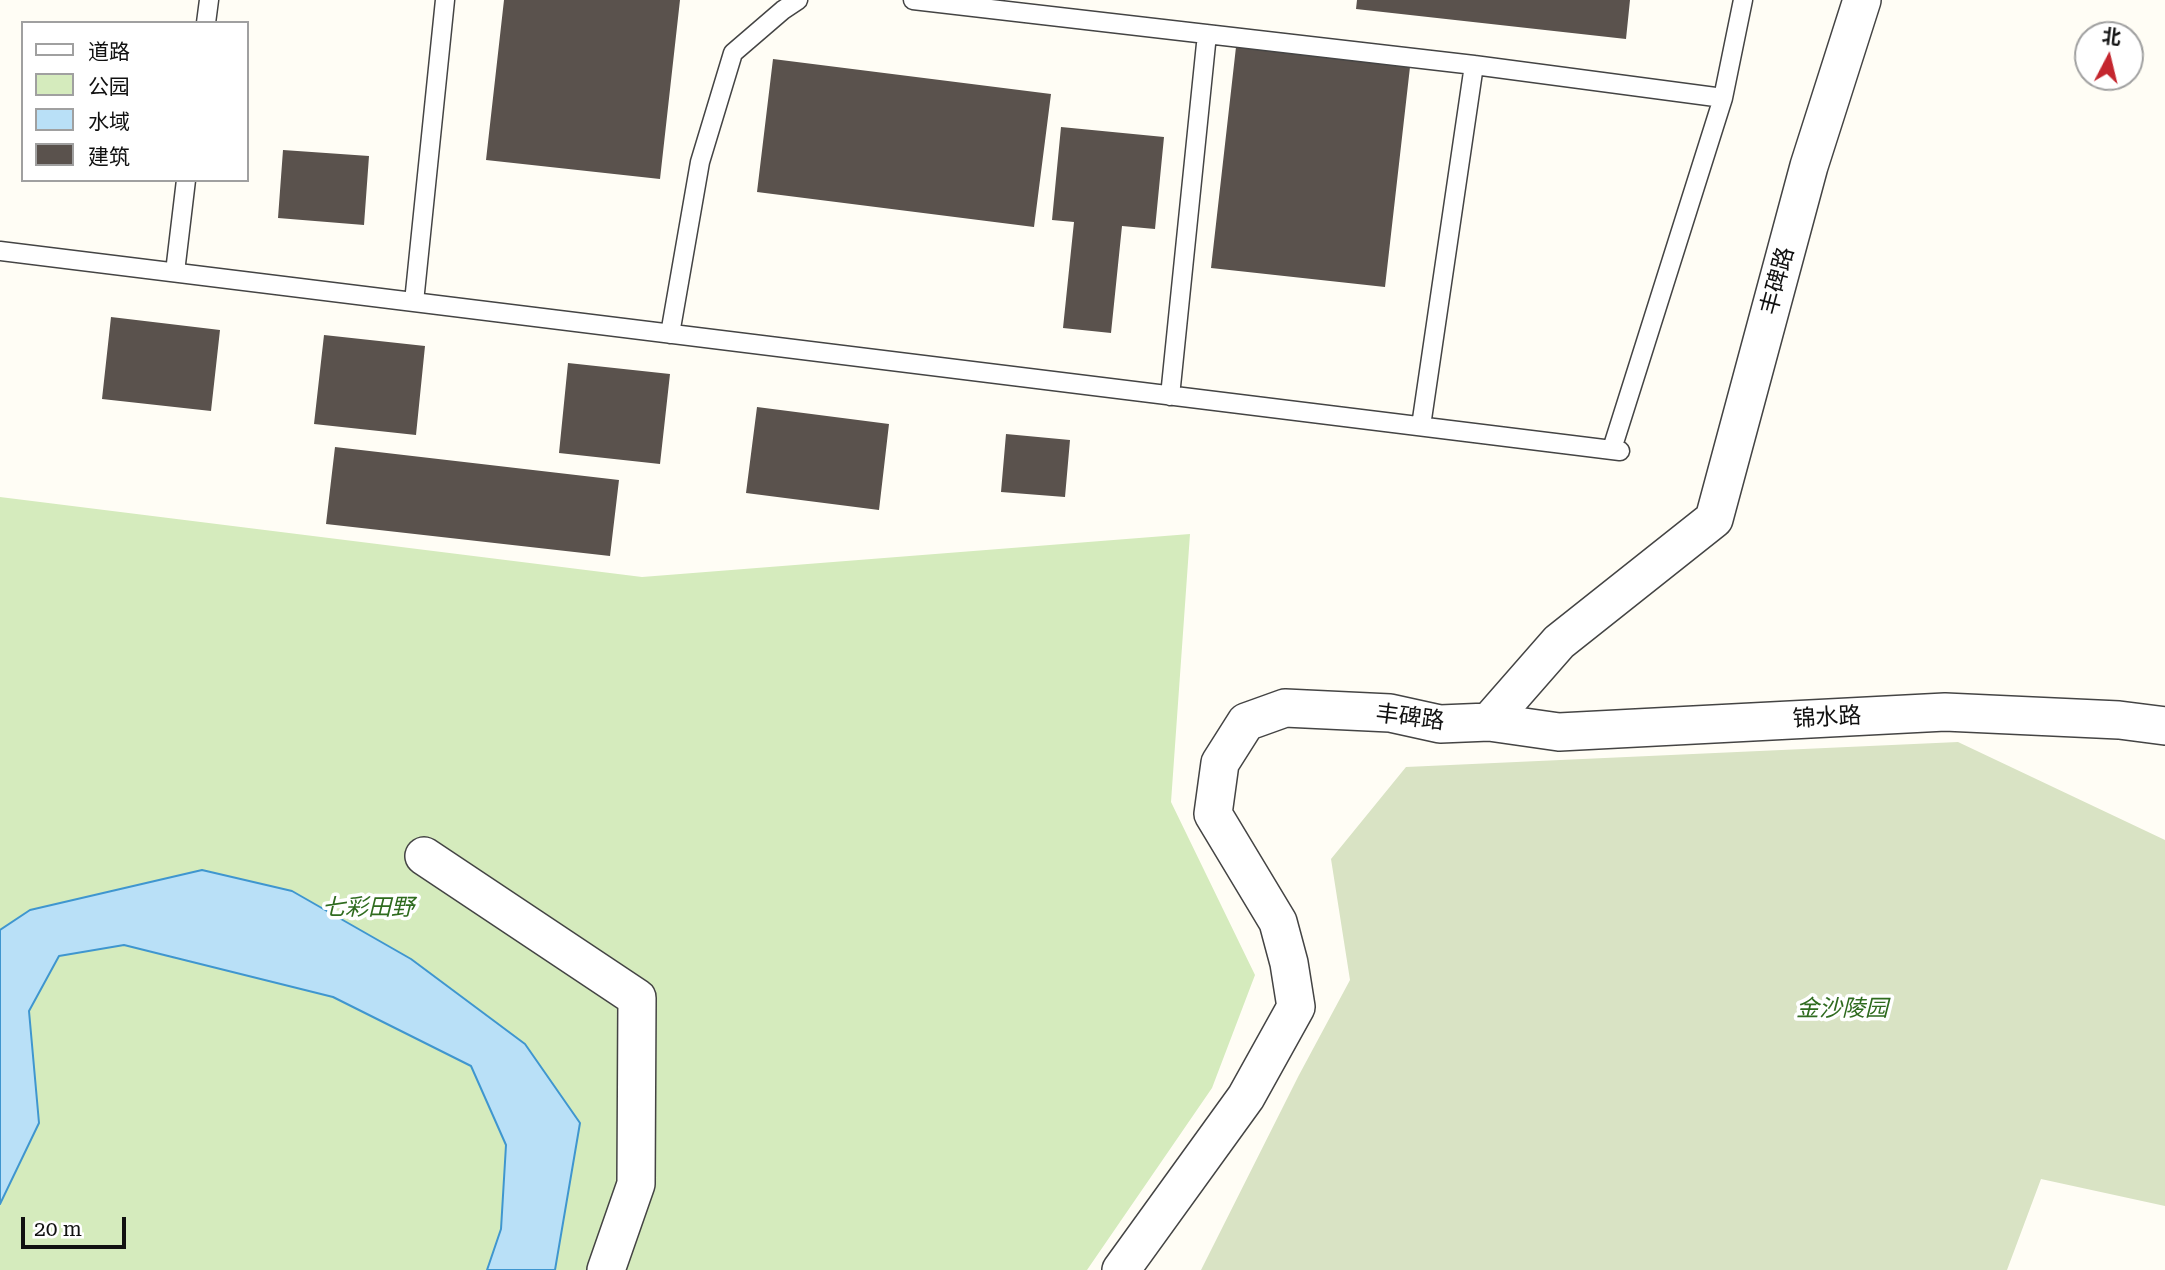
<!DOCTYPE html>
<meta charset="utf-8">
<style>
body{margin:0}
#map{position:relative;width:2165px;height:1270px;overflow:hidden;background:#fffdf5;font-family:"Roboto Serif","Noto Sans SC",serif}
canvas{display:block}
.legend{position:absolute;left:21px;top:21px;width:228px;height:161px;box-sizing:border-box;background:#fff;border:2px solid #a0a0a0;margin:0;padding:9px 12px;list-style:none;font-size:21px;color:#111}
.legend li{display:flex;align-items:center;gap:14px;height:35px}
.legend b{width:35px;border:2px solid #a0a0a0}
.north{position:absolute;left:2074px;top:21px;width:70px;height:70px;box-sizing:border-box;background:#fff;border:2px solid #a0a0a0;border-radius:50%;rotate:7deg;font-size:19px;font-weight:700;line-height:28px;text-align:center;color:#111}
.north::after{content:'';display:block;margin:auto;width:24px;height:32px;background:#c4262e;clip-path:polygon(50% 0,100% 100%,50% 72%,0 100%)}
.scale{position:absolute;left:21px;top:1217px;width:105px;height:32px;box-sizing:border-box;border:4px solid #111;border-top:0;padding-left:9px;font-size:21px;line-height:24px;white-space:nowrap;color:#111;-webkit-text-stroke:5px #fff;paint-order:stroke}
</style>
<div id="map">
<canvas width="2165" height="1270"></canvas>
<ul class="legend">
<li><b style="height:9px;background:#fff"></b>道路</li>
<li><b style="height:19px;background:#d5ebbd"></b>公园</li>
<li><b style="height:19px;background:#b9e0f7"></b>水域</li>
<li><b style="height:19px;background:#5a524d"></b>建筑</li>
</ul>
<div class="north">北</div>
<div class="scale">20 m</div>
</div>
<script>
const c = document.querySelector('canvas').getContext('2d');
c.lineJoin = 'round';
function fillPath(path, color) { c.fillStyle = color; c.fill(path, 'evenodd'); }
const shape = rows => new Path2D(rows.map(r => 'M' + r).join(''));
function strokePath(path, color, width, dash) { c.strokeStyle = color; c.lineWidth = width; c.lineCap = dash ? 'butt' : 'round'; c.setLineDash(dash || []); c.stroke(path); }
function write(font, color, halo, rows, align = 'center') {
  c.font = font + ' "Roboto Serif","Noto Sans SC",serif'; c.lineWidth = 7; c.setLineDash([]); c.textBaseline = 'middle'; c.strokeStyle = halo; c.fillStyle = color; for (const [text, x, y, turn = 0] of rows) {
    c.save(); c.translate(x, y); c.rotate((+turn || 0) * Math.PI / 180); c.textAlign = isNaN(turn) ? turn : align; if (halo) c.strokeText(text, 0, 0); c.fillText(text, 0, 0); c.restore();
  }
}
fillPath(shape([
 [0,497,642,577,1190,534,1171,802,1255,975,1212,1088,1087,1270,0,1270]
]), '#d5ebbd');
fillPath(shape([
 [1958,742,2165,840,2165,1206,2041,1179,2007,1270,1201,1270,1299,1075,1350,980,1331,859,1406,767]
]), '#d9e3c4');
const water = shape([
 [202,870,292,891,411,959,525,1044,580,1123,555,1270,487,1270,501,1229,506,1145,471,1066,333,997,124,945,59,956,29,1011,39,1123,0,1204,0,930,30,910,202,870]
]);
fillPath(water, '#b9e0f7');
strokePath(water, '#3f96cf', 2);
fillPath(shape([
 [504,0,680,0,660,179,486,160],
 [1357,0,1630,0,1626,39,1356,9],
 [1236,47,1410,67,1385,287,1211,268],
 [773,59,1051,94,1034,227,757,192],
 [1061,127,1164,137,1155,229,1122,226,1111,333,1063,328,1074,222,1052,220],
 [283,150,369,156,364,225,278,218],
 [111,317,220,330,211,411,102,399],
 [324,335,425,346,416,435,314,424],
 [568,363,670,374,660,464,559,453],
 [757,407,889,424,879,510,746,493],
 [1006,434,1070,440,1065,497,1001,492],
 [335,447,619,480,610,556,326,524]
]), '#5a524d');
const lane = shape([
 [913,0,1474,65,1723,98],
 [206,23,209,0],
 [0,251,1620,451,1612,449,1723,98,1743,0],
 [175,272,186,180],
 [414,302,445,0],
 [670,334,700,162,733,53,783,10,798,0],
 [1170,396,1207,34],
 [1421,426,1474,65]
]);
const street = shape([
 [1489,722,1559,732,1945,712,2119,720,2165,726],
 [424,856,637,998,636,1184,606,1270],
 [1121,1270,1246,1097,1296,1007,1289,963,1278,922,1213,814,1220,763,1246,722,1285,708,1390,713,1440,724,1489,722,1559,642,1714,519,1809,166,1862,0]
]);
strokePath(lane, '#444', 21);
strokePath(street, '#444', 40);
strokePath(lane, '#fff', 18);
strokePath(street, '#fff', 37);
write('23px', '#111', '#fff', [
 ["丰碑路",1778,281,-75],
 ["丰碑路",1410,718,7],
 ["锦水路",1827,718,-3]
]);
write('italic 23px', '#2f6b1f', '#fff', [
 ["七彩田野",368,908],
 ["金沙陵园",1842,1009]
]);
</script>
